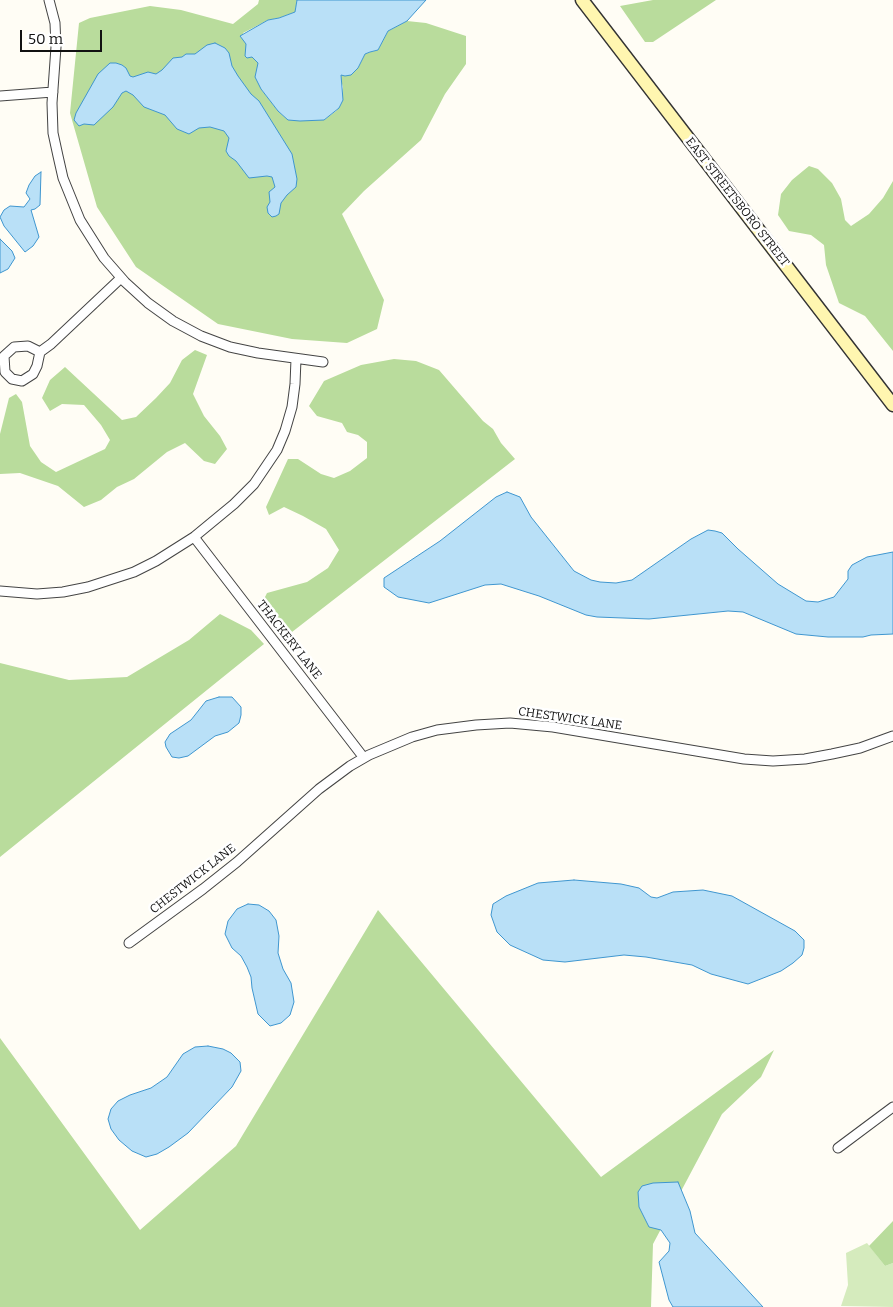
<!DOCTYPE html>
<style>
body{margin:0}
#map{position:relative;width:893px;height:1307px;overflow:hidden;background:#fffdf5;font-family:Bitter,serif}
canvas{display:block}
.scale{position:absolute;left:20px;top:30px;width:82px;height:22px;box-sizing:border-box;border:2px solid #111;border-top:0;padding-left:6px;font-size:15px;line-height:18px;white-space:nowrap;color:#111;-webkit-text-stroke:4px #fff;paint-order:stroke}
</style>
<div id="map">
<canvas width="893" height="1307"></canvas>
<div class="scale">50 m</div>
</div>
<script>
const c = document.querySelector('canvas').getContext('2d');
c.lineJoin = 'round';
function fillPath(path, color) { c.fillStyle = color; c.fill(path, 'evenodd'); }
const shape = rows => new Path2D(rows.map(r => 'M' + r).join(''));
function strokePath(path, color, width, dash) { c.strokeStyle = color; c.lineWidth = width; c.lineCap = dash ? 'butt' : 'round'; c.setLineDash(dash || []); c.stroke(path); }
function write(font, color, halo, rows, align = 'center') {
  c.font = font + ' Bitter,serif'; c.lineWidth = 5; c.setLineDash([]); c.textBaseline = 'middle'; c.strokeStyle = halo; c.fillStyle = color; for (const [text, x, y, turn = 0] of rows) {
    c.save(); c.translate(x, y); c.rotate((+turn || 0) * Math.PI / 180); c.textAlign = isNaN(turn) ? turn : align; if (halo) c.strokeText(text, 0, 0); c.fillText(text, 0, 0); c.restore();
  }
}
fillPath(shape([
 [867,1243,885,1266,893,1263,893,1307,841,1306,848,1285,846,1253]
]), '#d5ebbd');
fillPath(shape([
 [259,0,297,0,295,12,279,18,268,20,243,33,246,44,252,57,258,63,261,89,278,111,288,120,324,120,336,111,341,104,343,87,340,77,341,74,351,75,358,68,365,54,370,52,378,50,388,31,407,21,426,23,466,36,466,64,445,94,421,140,364,191,342,214,384,300,377,329,347,343,292,339,218,324,136,267,97,207,70,113,79,23,90,18,150,6,181,10,233,24,258,4],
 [653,0,716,0,653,42,645,42,620,6],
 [809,166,818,169,832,183,841,199,845,220,851,226,869,214,883,198,893,181,893,351,865,316,839,303,826,265,824,245,811,235,789,231,778,215,781,194,792,180],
 [195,350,207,355,193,394,204,416,220,436,227,449,215,464,204,461,185,443,167,452,134,479,117,487,101,500,84,507,58,486,20,473,0,474,0,434,9,398,16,394,22,402,30,446,41,462,56,472,105,449,110,440,101,425,84,405,62,404,50,411,42,398,50,380,65,367,122,420,136,417,156,398,170,383,182,360],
 [394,359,416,361,439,370,483,421,493,429,501,443,515,459,292,632,273,619,262,603,267,593,307,582,328,568,339,550,326,529,303,516,284,507,269,515,266,507,288,459,298,459,321,474,334,478,350,471,367,458,367,442,358,435,347,432,342,423,317,416,309,406,324,381,361,365],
 [220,614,251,630,264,644,0,857,0,663,69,680,127,677,189,640],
 [378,910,601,1177,774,1050,761,1077,722,1114,653,1244,651,1307,0,1307,0,1038,140,1230,236,1146],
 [893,1221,893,1263,885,1266,869,1246]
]), '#b9dc9c');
const water = shape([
 [297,0,426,0,407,21,388,31,378,50,370,52,365,54,358,68,351,75,345,76,341,75,343,100,339,108,324,120,300,121,288,120,278,111,261,89,255,77,258,63,252,57,247,58,245,56,246,44,240,36,268,20,279,18,295,12,297,0],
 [215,43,225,48,229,53,232,66,238,76,251,94,259,101,292,154,297,179,296,187,287,195,281,203,279,214,276,216,272,217,268,213,267,207,270,202,269,192,275,187,272,177,267,176,249,178,236,161,229,156,226,151,229,138,224,131,210,127,199,128,189,134,177,129,165,115,144,107,133,95,126,91,122,93,113,107,94,125,84,124,79,126,74,120,76,113,98,74,110,63,116,63,122,65,126,68,130,76,133,77,148,72,156,74,162,70,173,58,182,57,186,54,195,54,207,45,215,43],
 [41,172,40,205,35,209,31,210,39,237,33,246,25,252,4,226,0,217,4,210,10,206,24,207,30,199,26,193,29,185,35,176,41,172],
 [0,239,12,251,15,258,8,269,0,273,0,239],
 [507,492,520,497,531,517,574,571,591,580,600,582,616,583,632,580,691,539,708,530,715,531,722,533,738,549,778,584,806,601,818,602,834,597,848,579,848,571,852,565,867,557,893,552,893,634,871,635,863,637,828,637,796,634,743,612,728,611,649,619,597,617,586,615,539,596,501,584,485,585,429,603,398,597,384,587,384,578,440,541,496,497,507,492],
 [219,697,232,697,241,707,241,715,239,723,228,732,215,736,188,756,179,758,172,757,166,747,165,742,170,734,191,720,206,701,219,697],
 [574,880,621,884,639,888,651,897,657,898,673,892,703,890,732,896,795,931,804,940,804,948,802,955,793,963,781,971,748,984,711,974,692,965,646,957,624,955,565,962,543,960,510,945,497,932,491,915,493,904,506,896,538,883,574,880],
 [248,904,259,905,269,911,276,920,279,936,278,953,283,969,291,983,294,1002,290,1015,281,1023,270,1026,258,1014,252,988,251,977,247,967,241,956,232,948,225,934,228,921,237,909,248,904],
 [208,1046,223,1049,231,1053,240,1062,241,1071,232,1087,188,1133,169,1147,157,1154,146,1157,132,1151,119,1140,111,1129,108,1119,111,1109,118,1101,130,1095,151,1088,167,1077,183,1054,195,1047,208,1046],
 [678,1182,690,1211,695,1233,763,1307,673,1307,669,1300,659,1262,669,1251,670,1243,661,1230,649,1227,639,1207,638,1192,642,1186,653,1183,678,1182]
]);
fillPath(water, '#b9e0f7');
strokePath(water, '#3f96cf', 1);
const street = shape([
 [49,0,55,23,56,47,52,103,53,133,58,156,63,178,80,220,104,258,125,282,148,303,173,321,201,336,230,347,258,353,323,362],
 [0,96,53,92],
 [40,352,37,366,33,374,22,381,12,379,5,372,4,356,14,347,28,346,40,352,51,344,121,278],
 [194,537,364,758],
 [0,591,37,594,63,592,88,587,134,572,156,561,194,537,234,504,254,484,277,450,285,431,292,407,295,384,296,359],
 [129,943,203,889,237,862,319,789,350,766,369,755,412,737,437,730,476,725,510,723,553,727,744,759,773,761,805,759,832,754,860,748,893,736],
 [838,1148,893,1107]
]);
const secondary = shape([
 [582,0,893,405]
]);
strokePath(street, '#444', 11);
strokePath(secondary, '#333', 15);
strokePath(street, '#fff', 9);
strokePath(secondary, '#fff6b0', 12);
write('12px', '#111', '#fff', [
 ["EAST STREETSBORO STREET",737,202,52],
 ["THACKERY LANE",289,640,52],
 ["CHESTWICK LANE",570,719,8],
 ["CHESTWICK LANE",193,879,-38]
]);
</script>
